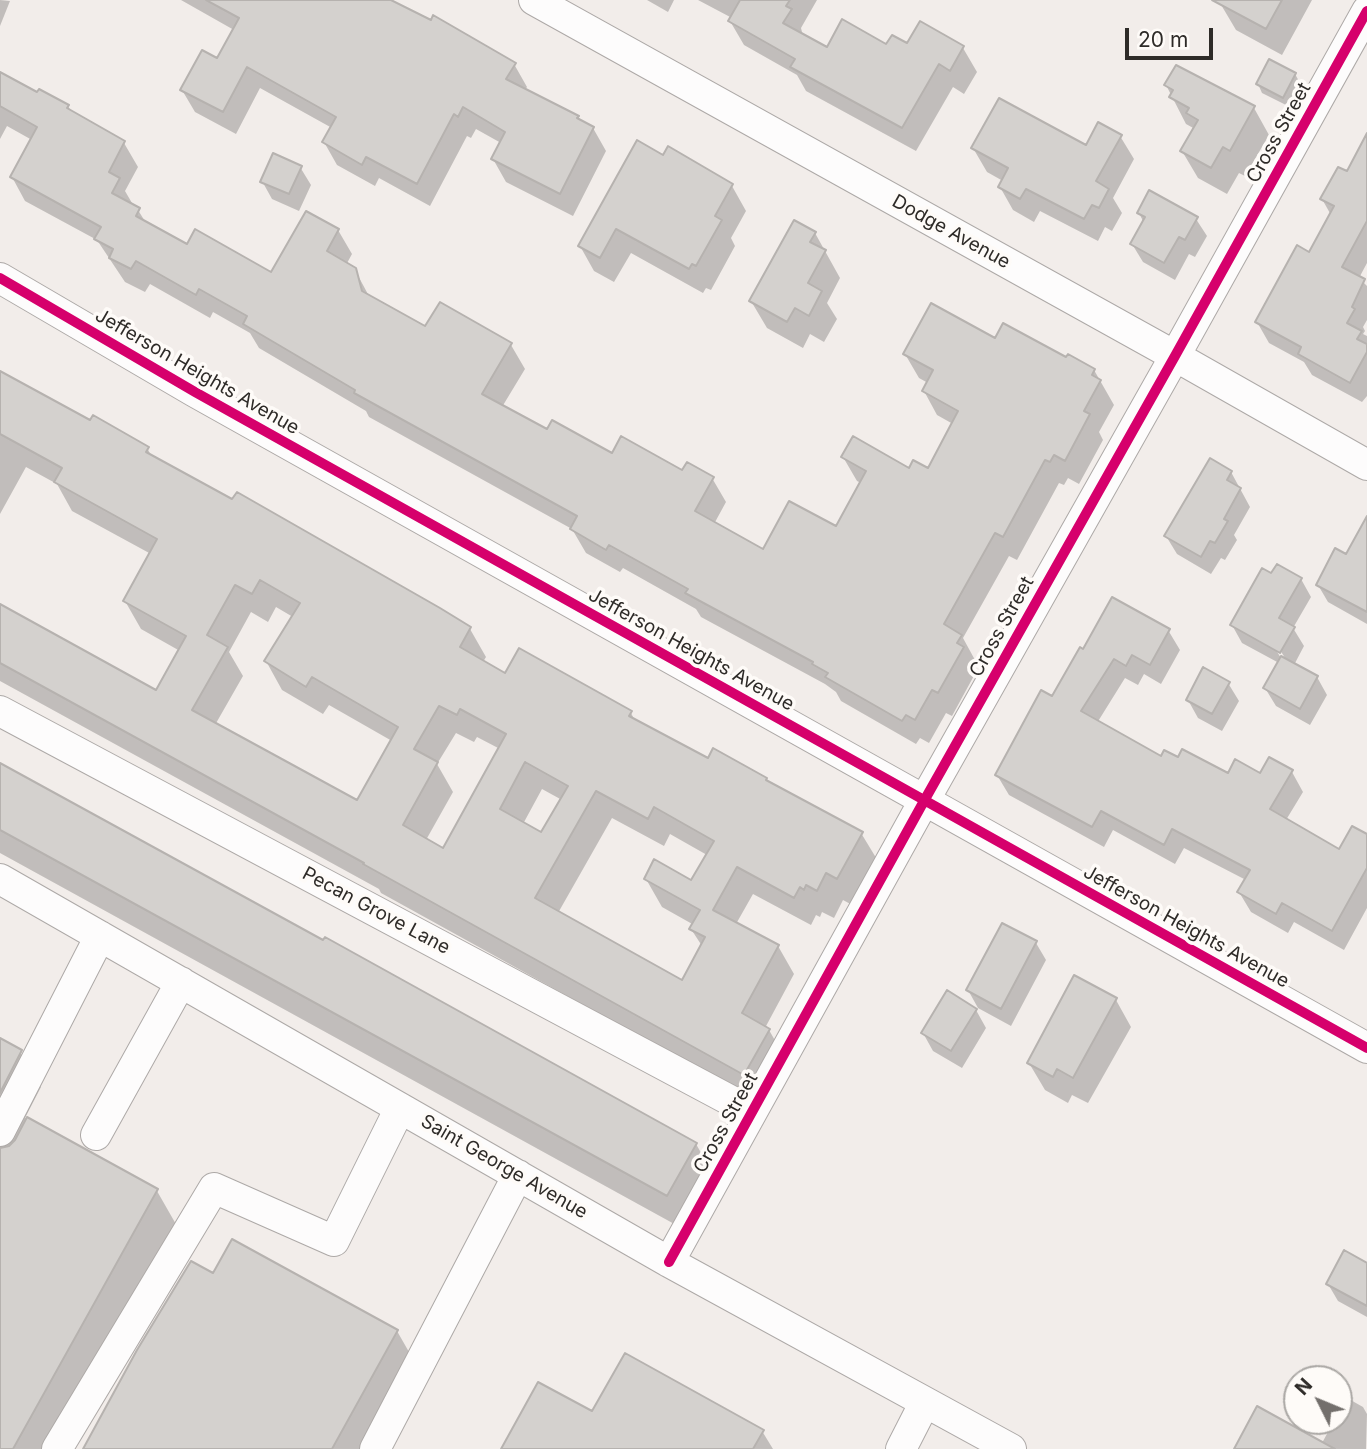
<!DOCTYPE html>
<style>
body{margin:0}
#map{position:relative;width:1367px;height:1449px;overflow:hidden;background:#f2edea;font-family:Inter,sans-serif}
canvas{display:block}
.north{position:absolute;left:1283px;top:1365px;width:70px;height:70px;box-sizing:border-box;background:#fefbf8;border:2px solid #aba8a5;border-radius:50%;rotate:313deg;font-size:19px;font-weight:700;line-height:28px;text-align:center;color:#2e2b28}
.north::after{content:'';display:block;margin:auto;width:24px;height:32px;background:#736f6c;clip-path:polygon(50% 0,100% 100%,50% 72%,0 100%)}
.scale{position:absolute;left:1125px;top:28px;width:88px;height:32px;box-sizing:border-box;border:4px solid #2e2b28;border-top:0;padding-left:9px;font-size:21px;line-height:24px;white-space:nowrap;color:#2e2b28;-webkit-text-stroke:5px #fefbf8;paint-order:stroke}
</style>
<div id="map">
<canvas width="1367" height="1449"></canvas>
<div class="north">N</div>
<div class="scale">20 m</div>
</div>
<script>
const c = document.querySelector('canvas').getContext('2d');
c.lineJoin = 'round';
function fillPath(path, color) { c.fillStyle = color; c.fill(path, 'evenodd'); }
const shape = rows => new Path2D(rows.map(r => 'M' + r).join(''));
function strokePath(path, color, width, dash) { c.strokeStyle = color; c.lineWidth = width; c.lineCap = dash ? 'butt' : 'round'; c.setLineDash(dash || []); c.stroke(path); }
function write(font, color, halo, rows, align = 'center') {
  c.font = font + ' Inter,sans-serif'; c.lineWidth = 7; c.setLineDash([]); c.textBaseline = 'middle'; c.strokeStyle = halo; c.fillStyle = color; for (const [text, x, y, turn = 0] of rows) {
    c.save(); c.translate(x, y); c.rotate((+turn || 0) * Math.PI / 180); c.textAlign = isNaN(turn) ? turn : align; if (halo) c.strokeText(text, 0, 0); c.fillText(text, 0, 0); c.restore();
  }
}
fillPath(shape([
 [0,0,10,1,0,26],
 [181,0,392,0,514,64,527,87,525,90,578,117,582,123,593,128,606,151,573,216,506,182,493,159,501,143,476,129,471,138,467,136,430,206,379,178,375,186,337,165,324,142,332,128,260,88,236,134,195,112,182,90,217,60,234,30],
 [647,0,674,0,668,12],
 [698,0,817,0,801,28,803,36,827,50,908,46,920,23,963,48,977,72,964,94,953,87,916,151,806,91,797,75,744,45,730,21,732,18],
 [1222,0,1312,0,1282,55,1236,30,1220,3],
 [0,74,38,95,68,106,72,113,124,143,138,167,125,191,132,203,131,206,138,210,146,223,187,246,272,274,338,230,352,254,346,265,355,270,370,298,426,329,511,345,525,369,502,407,548,431,612,456,712,478,726,502,714,524,764,551,837,529,861,483,857,481,843,457,909,470,929,470,953,424,937,415,924,391,928,383,919,378,905,354,996,340,1067,360,1094,370,1114,405,1099,432,1103,440,1079,484,1068,478,1064,485,1059,483,1017,560,1009,556,963,638,975,660,972,665,976,672,952,716,946,713,929,743,920,738,916,744,841,701,836,692,825,684,701,617,696,609,623,568,620,572,586,553,572,529,369,417,366,411,259,348,250,333,213,312,210,318,150,284,145,292,125,282,97,240,25,201,12,177,32,140,7,126,0,139],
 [1295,74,1300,83,1288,106,1262,93,1258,84],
 [1166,85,1254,108,1269,135,1245,176,1239,173,1227,194,1198,178,1182,151,1195,129,1186,124],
 [1120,136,1134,159,1113,198,1122,213,1112,231,1105,227,1098,241,1040,211,1034,222,1013,210,1000,187,1003,181,987,172,973,148,1086,147],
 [1367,137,1367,263,1359,278,1367,286,1367,320,1363,327,1365,331,1363,334,1367,336,1367,396,1362,402,1312,375,1304,362,1269,343,1257,322,1310,255,1331,215,1322,199,1347,173],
 [669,148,732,186,746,211,731,238,735,246,711,290,706,288,703,293,631,253,614,282,594,271,580,246,664,157],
 [300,167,311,185,299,211,272,199,262,181],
 [1139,213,1196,219,1207,236,1195,257,1189,254,1175,280,1143,262,1132,244,1144,223],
 [815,233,840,278,827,303,837,319,824,342,810,334,803,348,767,328,751,301],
 [0,371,6,376,90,423,147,448,152,457,470,629,486,657,483,662,506,675,631,713,635,721,709,760,766,779,768,783,861,833,878,861,854,906,843,900,834,918,822,912,820,917,816,915,811,925,753,894,736,924,778,946,794,974,765,1028,769,1030,785,1058,761,1103,381,893,379,889,0,681,0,606,157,692,180,651,141,629,125,601,151,554,72,511,57,484,26,467,0,514],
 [276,607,293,617,266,661,282,690,323,714,329,705,392,741,358,803,215,725,243,676,229,652,251,612,268,622],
 [456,733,474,742,477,737,500,749,444,850,426,840,453,792,437,764],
 [542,789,562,800,542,835,523,824],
 [612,818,664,846,670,834,707,855,692,882,646,879,662,907,694,925,691,929,702,946,682,982,558,913],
 [1231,472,1250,507,1234,535,1237,540,1225,560,1221,558,1211,574,1177,554,1166,536],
 [1367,543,1367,624,1328,602,1318,585,1347,556],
 [1272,576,1301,579,1311,597,1293,628,1304,646,1294,665,1317,677,1327,695,1310,725,1276,706,1265,688,1279,663,1242,643,1232,625],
 [1277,645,1285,658,1281,658,1274,647],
 [1168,630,1180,650,1161,684,1144,674,1138,685,1125,678,1097,723,1162,759,1178,759,1228,776,1292,772,1303,792,1286,820,1340,851,1367,836,1367,908,1344,950,1294,922,1288,933,1251,912,1239,892,1246,880,1184,848,1175,864,1113,830,1104,847,1009,795,997,775,1084,651],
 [1228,683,1239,701,1222,731,1198,718,1188,700],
 [0,765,696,1144,716,1179,687,1231,0,853],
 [1036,943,1046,960,1011,1026,978,1008,968,990],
 [1116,1000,1131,1027,1088,1103,1072,1095,1068,1103,1045,1090,1029,1063],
 [976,1010,986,1028,962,1068,933,1051,923,1033],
 [0,1040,20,1052,41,1087,25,1118,157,1191,177,1226,53,1449,0,1449],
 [1367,1265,1367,1317,1338,1301,1328,1284],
 [213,1275,397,1331,417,1366,371,1449,85,1449],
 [1347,1398,1363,1407,1367,1414,1366,1449,1236,1449,1322,1443,1334,1421,1339,1421,1339,1413],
 [592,1414,762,1431,773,1449,503,1449]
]), '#0003');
const building = shape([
 [206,0,391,0,431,20,433,15,516,63,506,79,579,116,577,118,594,127,560,194,491,159,505,132,463,107,458,117,454,114,417,184,366,157,362,165,322,142,336,117,247,67,223,112,180,90,202,50,217,58,239,18,206,0],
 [740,0,790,0,786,6,792,9,783,23,827,47,842,19,886,44,892,35,907,43,920,21,964,46,950,71,939,64,902,128,790,67,795,59,728,21,740,0],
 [1212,0,1282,0,1266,29,1212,0],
 [1269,59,1296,73,1283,98,1256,84,1269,59],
 [1176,65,1255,106,1230,151,1223,147,1211,168,1180,151,1198,120,1186,113,1189,108,1169,97,1173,90,1164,85,1176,65],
 [0,72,37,92,39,89,69,105,67,108,125,141,109,172,120,178,112,193,140,208,136,216,187,244,195,229,271,272,306,211,339,229,327,251,356,268,362,291,425,326,440,302,512,343,482,394,547,429,552,420,612,453,621,436,682,470,687,462,714,477,695,511,763,549,789,501,836,526,866,471,841,457,853,436,909,468,913,460,928,468,958,411,922,391,933,370,903,354,931,303,995,338,1003,323,1066,357,1068,354,1095,369,1092,375,1101,380,1084,411,1090,414,1065,461,1054,455,1050,462,1045,460,1003,537,995,533,944,624,962,635,957,643,964,647,938,693,932,690,915,720,906,715,902,721,825,677,828,673,812,664,813,662,685,593,688,589,609,545,606,550,570,529,577,516,354,393,355,390,243,324,247,316,199,289,196,295,136,261,131,269,109,258,113,249,94,239,101,227,10,177,37,127,0,106,0,72],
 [999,98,1086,145,1098,122,1122,135,1096,181,1109,189,1099,208,1092,205,1084,219,1026,189,1020,199,998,187,1008,168,971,148,999,98],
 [1367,133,1367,221,1342,267,1365,279,1352,307,1355,309,1347,323,1362,331,1357,339,1367,344,1367,352,1350,383,1298,354,1301,347,1255,322,1297,245,1309,252,1334,206,1320,199,1338,167,1347,171,1367,133],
 [637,140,663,155,668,146,733,184,715,216,722,220,696,266,692,264,689,269,616,229,600,258,578,246,637,140],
 [273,153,302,166,289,194,260,182,273,153],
 [1149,190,1198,217,1185,240,1179,237,1164,263,1130,244,1145,217,1137,213,1149,190],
 [794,220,816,232,810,242,826,250,808,283,822,291,809,316,795,308,787,322,749,301,794,220],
 [0,371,90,420,93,415,149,447,146,452,232,499,237,492,440,608,471,627,460,647,505,673,519,648,632,711,629,716,708,758,713,748,767,778,766,780,863,832,837,879,826,873,817,891,806,885,804,890,800,887,794,898,737,867,713,910,779,945,742,1013,770,1029,744,1075,363,864,364,863,0,663,0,604,156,690,186,636,123,601,157,539,54,482,62,468,0,434,0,371],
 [260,580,300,603,264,661,306,687,312,677,398,727,357,800,192,710,228,647,207,635,235,585,252,594,260,580],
 [439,706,457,715,460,709,506,734,443,848,403,825,438,762,414,749,439,706],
 [525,762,568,786,541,832,500,809,525,762],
 [596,791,648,819,654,807,714,841,691,880,654,859,644,879,700,910,689,929,705,937,682,980,535,898,596,791],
 [1210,458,1232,471,1227,480,1241,488,1224,519,1228,521,1215,543,1210,541,1201,557,1164,536,1210,458],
 [1367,516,1367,612,1316,585,1335,548,1346,554,1367,516],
 [1277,564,1302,578,1279,618,1295,627,1280,653,1230,625,1262,568,1271,573,1277,564],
 [1112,597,1170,629,1150,665,1132,655,1126,666,1114,659,1081,711,1161,756,1164,750,1178,757,1182,749,1228,773,1235,759,1260,773,1269,757,1293,770,1270,809,1339,849,1352,826,1367,834,1367,868,1332,931,1282,903,1276,914,1237,892,1250,870,1172,829,1164,845,1101,811,1092,827,995,775,1041,690,1052,696,1080,647,1083,649,1112,597],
 [1281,656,1318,676,1300,709,1263,688,1281,656],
 [1203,667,1230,682,1212,714,1186,700,1203,667],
 [0,763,323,940,325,937,697,1143,667,1196,0,830,0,763],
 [1002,923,1037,941,1001,1009,966,990,1002,923],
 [1074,975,1117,998,1073,1078,1057,1069,1053,1077,1027,1063,1074,975],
 [947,990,977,1009,951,1051,921,1033,947,990],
 [0,1038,22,1050,0,1093,0,1038],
 [27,1117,158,1189,13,1449,0,1449,0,1148,9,1146,15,1140,27,1117],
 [232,1239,398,1330,332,1449,83,1449,137,1350,191,1261,213,1273,232,1239],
 [1344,1250,1367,1263,1367,1306,1326,1284,1344,1250],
 [625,1353,764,1430,753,1449,501,1449,538,1382,592,1411,625,1353],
 [1257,1406,1335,1449,1234,1449,1257,1406]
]);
fillPath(building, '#d4d1ce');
strokePath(building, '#b6b2af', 2);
const minor = shape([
 [534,0,1175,356,1367,465],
 [0,278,195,392,1367,1048],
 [0,711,752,1112],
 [0,879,669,1262,1011,1449],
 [0,1131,100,936],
 [96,1135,181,982],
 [669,1262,924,801,1175,356,1367,11],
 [57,1449,214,1188,334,1241,400,1108],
 [375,1449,518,1175],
 [901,1449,925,1402]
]);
strokePath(minor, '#ada9a7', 32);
strokePath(minor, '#fdfcfc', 30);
strokePath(shape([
 [0,278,195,392,1367,1048],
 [669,1262,924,801,1175,356,1367,11]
]), '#d6006c', 10);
write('19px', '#2e2b28', '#fefbf8', [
 ["Cross Street",1279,133,-61],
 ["Dodge Avenue",951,232,29],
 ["Jefferson Heights Avenue",197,372,30],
 ["Cross Street",1002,627,-61],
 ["Jefferson Heights Avenue",691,650,29],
 ["Pecan Grove Lane",376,911,28],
 ["Jefferson Heights Avenue",1186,927,29],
 ["Cross Street",726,1123,-61],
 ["Saint George Avenue",504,1167,30]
]);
</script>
